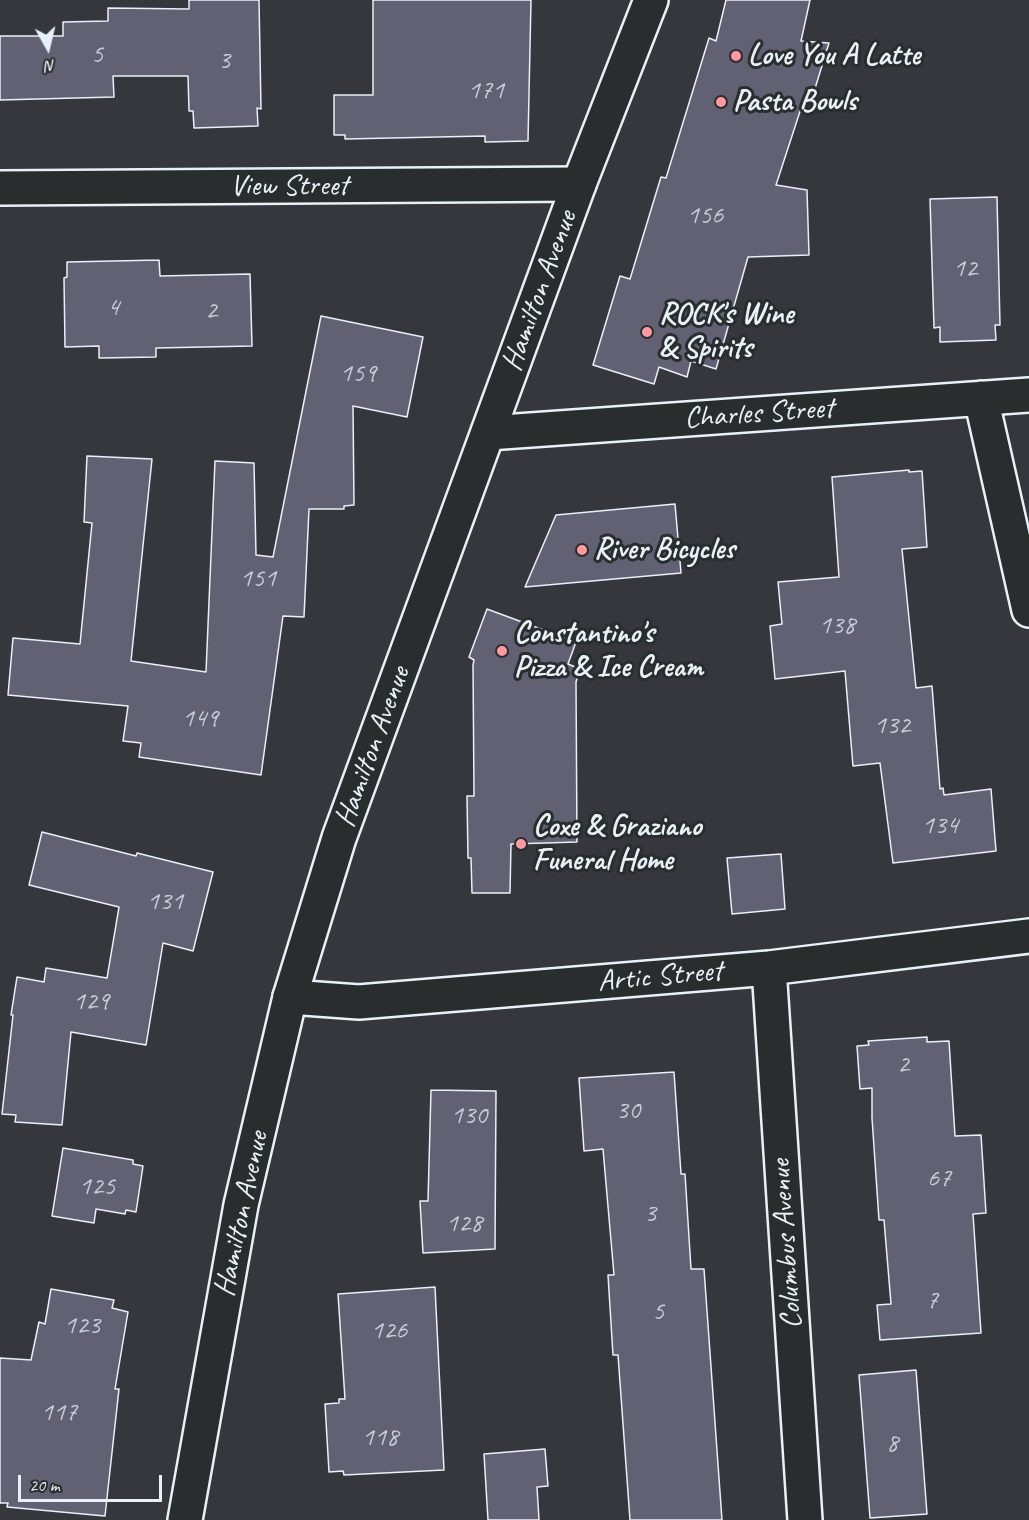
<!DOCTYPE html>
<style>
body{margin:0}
#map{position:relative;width:1029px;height:1520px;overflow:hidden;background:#35373c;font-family:Caveat,sans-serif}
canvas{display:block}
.north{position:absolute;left:18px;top:18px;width:60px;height:60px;-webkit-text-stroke:4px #2a2d2e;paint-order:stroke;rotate:172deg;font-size:16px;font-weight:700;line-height:24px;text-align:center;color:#e8f1f8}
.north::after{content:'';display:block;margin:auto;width:21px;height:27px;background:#e8f1f8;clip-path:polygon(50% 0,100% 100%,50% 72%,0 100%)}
.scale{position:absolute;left:18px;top:1475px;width:144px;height:27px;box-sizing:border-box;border:3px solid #e8f1f8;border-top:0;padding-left:8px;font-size:18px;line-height:21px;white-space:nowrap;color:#e8f1f8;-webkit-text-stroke:4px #2a2d2e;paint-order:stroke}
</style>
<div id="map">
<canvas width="1029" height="1520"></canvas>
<div class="north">N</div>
<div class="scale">20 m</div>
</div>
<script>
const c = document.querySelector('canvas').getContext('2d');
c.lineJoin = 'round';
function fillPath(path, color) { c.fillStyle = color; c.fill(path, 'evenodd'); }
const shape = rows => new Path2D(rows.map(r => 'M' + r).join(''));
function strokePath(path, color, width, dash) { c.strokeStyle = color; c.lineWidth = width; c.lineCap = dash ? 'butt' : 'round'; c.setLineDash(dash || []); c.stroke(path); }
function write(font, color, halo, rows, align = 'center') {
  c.font = font + ' Caveat,sans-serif'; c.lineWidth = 6; c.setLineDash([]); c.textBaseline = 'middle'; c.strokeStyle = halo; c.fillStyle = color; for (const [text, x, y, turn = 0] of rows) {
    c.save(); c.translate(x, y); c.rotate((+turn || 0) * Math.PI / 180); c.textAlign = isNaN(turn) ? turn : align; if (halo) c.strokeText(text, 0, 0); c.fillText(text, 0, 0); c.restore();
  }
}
const building = shape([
 [189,0,259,0,261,109,257,108,258,126,194,128,193,111,189,111,188,76,113,76,114,97,0,100,0,36,63,36,63,22,108,21,108,8,189,9,189,0],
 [373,0,531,0,528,141,485,142,485,136,345,139,345,135,334,135,334,95,373,95,373,0],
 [726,0,810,0,801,41,829,43,813,95,806,93,776,185,807,190,809,255,748,257,716,369,691,361,687,377,659,367,654,384,593,365,620,276,630,279,661,177,666,178,709,38,716,41,726,0],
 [997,197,1000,325,995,325,996,340,940,342,940,327,934,328,930,199,997,197],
 [159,260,160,276,250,274,252,346,156,348,156,357,99,358,99,346,65,347,64,278,67,277,67,262,159,260],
 [321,316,423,337,407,417,353,406,354,505,344,506,344,509,309,509,304,617,283,616,261,775,139,757,141,743,123,741,128,706,8,695,13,638,80,644,92,523,84,522,87,456,152,459,131,661,206,672,215,461,254,463,256,555,273,557,321,316],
 [909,470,909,472,922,471,927,547,902,549,916,688,932,686,940,789,943,788,944,795,991,789,996,851,893,863,880,763,853,766,845,671,775,679,770,626,782,624,778,582,839,577,832,477,909,470],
 [675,504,681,573,525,587,556,515,675,504],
 [487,609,576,642,568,664,580,669,576,682,577,842,511,844,510,893,472,893,471,858,468,858,467,796,474,796,473,665,474,660,469,657,487,609],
 [42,832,136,856,137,853,213,872,193,951,163,943,146,1045,71,1032,62,1125,15,1122,16,1115,2,1114,13,1015,11,1015,17,977,44,982,46,968,107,978,119,907,29,885,42,832],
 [781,854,785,909,732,914,727,858,781,854],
 [927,1037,927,1042,949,1041,955,1136,981,1135,986,1213,973,1214,981,1333,880,1340,877,1305,891,1304,884,1220,879,1220,872,1118,872,1088,860,1089,857,1046,869,1045,868,1041,927,1037],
 [674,1072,681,1174,685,1174,691,1269,704,1269,722,1520,630,1520,618,1355,613,1355,608,1275,614,1275,603,1149,584,1151,579,1078,674,1072],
 [431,1090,496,1091,495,1249,423,1253,420,1201,428,1201,431,1090],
 [63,1148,133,1160,133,1164,143,1166,136,1212,126,1210,125,1214,96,1209,94,1223,52,1216,63,1148],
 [435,1287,444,1470,344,1475,343,1471,329,1472,325,1404,339,1403,339,1399,345,1399,338,1294,435,1287],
 [51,1289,114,1300,112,1308,128,1312,115,1389,119,1389,105,1516,7,1507,8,1503,0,1503,0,1358,31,1360,39,1322,45,1324,51,1289],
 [916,1370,927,1514,870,1518,859,1375,916,1370],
 [545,1449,548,1486,537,1487,539,1520,488,1520,484,1454,545,1449]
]);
fillPath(building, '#616173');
strokePath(building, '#e8f1f8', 1.5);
const street = shape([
 [0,188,579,184],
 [981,398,1029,610],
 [488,433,1029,395],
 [769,968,805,1520],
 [290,997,359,1002,769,968,1029,936]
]);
const secondary = shape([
 [185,1520,241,1205,290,997,339,838,579,184,651,0]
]);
strokePath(street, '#e8f1f8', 38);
strokePath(secondary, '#e8f1f8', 38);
strokePath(street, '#2a2d2e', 33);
strokePath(secondary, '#2a2d2e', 33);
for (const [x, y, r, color] of [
 [736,56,6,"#ff9aa2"],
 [721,102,6,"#ff9aa2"],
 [647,332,6,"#ff9aa2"],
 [582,550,6,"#ff9aa2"],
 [502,651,6,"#ff9aa2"],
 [521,844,6,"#ff9aa2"]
]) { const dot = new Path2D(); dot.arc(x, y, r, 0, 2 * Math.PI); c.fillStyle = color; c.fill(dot); strokePath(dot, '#2a2d2e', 2); }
write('27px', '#c6cdd7', null, [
 ["5",97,55],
 ["3",224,61],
 ["171",486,91],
 ["156",705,216],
 ["12",965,269],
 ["4",113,308],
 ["2",211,311],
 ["159",358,374],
 ["151",258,579],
 ["138",837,626],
 ["149",200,719],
 ["132",892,726],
 ["134",940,826],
 ["131",165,902],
 ["129",91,1002],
 ["2",903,1065],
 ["30",628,1111],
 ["130",469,1116],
 ["67",939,1179],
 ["125",97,1187],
 ["3",650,1214],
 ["128",464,1224],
 ["7",932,1301],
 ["5",658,1312],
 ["123",82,1326],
 ["126",389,1331],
 ["117",59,1413],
 ["118",380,1438],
 ["8",892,1444]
]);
write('bold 30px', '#e8f1f8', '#2a2d2e', [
 ["Love You A Latte",748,56],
 ["Pasta Bowls",733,102],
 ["ROCK's Wine",659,315],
 ["& Spirits",659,349],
 ["River Bicycles",594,550],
 ["Constantino's",514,634],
 ["Pizza & Ice Cream",514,668],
 ["Coxe & Graziano",533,827],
 ["Funeral Home",533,861]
], 'left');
write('30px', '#e8f1f8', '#2a2d2e', [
 ["View Street",289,186],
 ["Hamilton Avenue",540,291,-70],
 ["Charles Street",759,414,-4],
 ["Hamilton Avenue",373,747,-70],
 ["Artic Street",660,977,-5],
 ["Hamilton Avenue",242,1214,-78],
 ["Columbus Avenue",787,1244,-94]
]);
</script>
